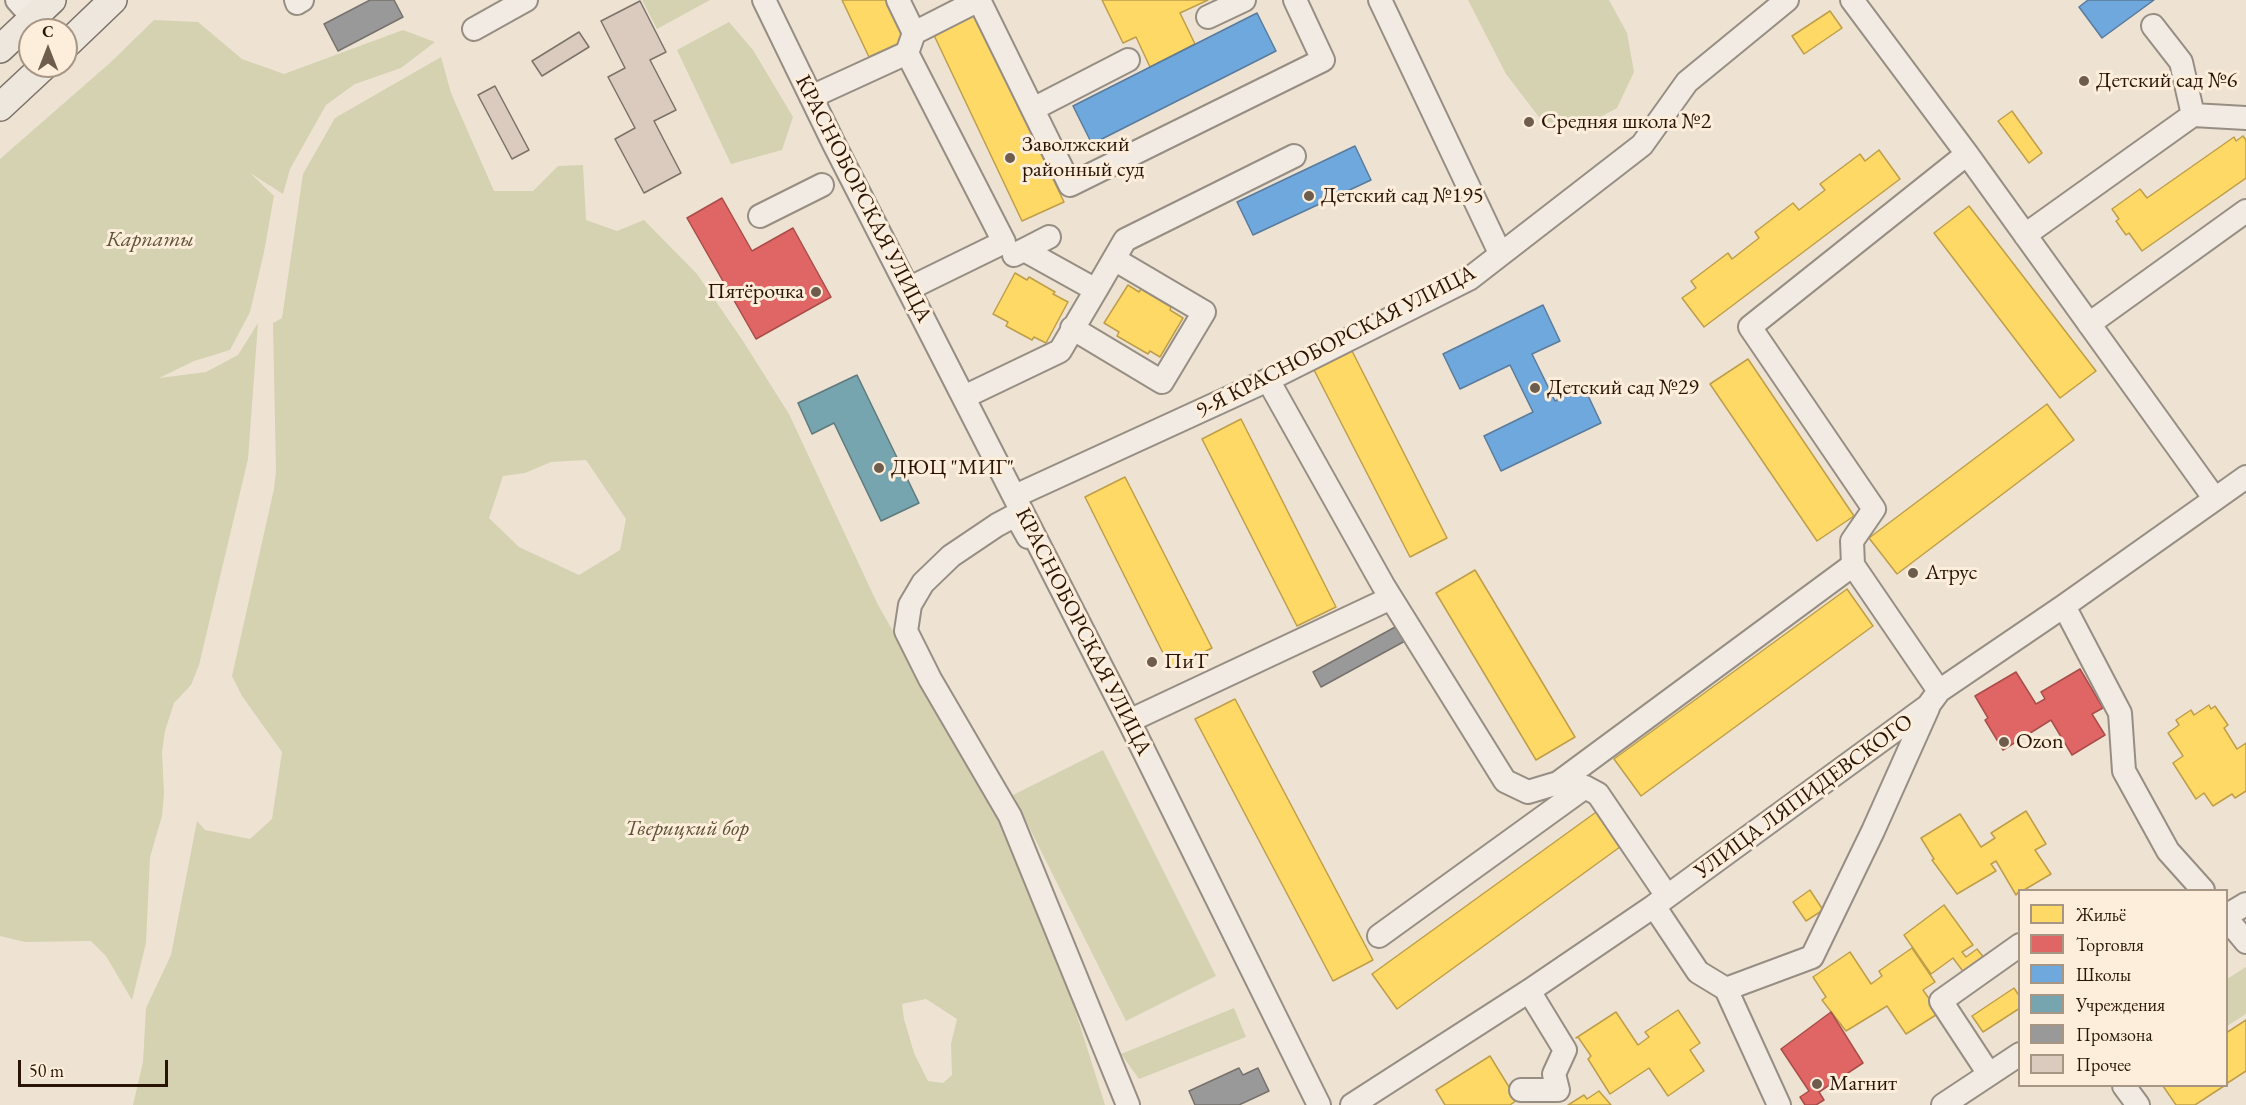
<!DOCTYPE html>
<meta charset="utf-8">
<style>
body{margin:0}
#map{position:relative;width:2246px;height:1105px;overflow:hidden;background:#eee3d3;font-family:"EB Garamond",serif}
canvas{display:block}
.legend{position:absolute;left:2018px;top:889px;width:210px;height:198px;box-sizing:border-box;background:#fceedb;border:2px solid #a89685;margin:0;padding:8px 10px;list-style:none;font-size:18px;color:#291304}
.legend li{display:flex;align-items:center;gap:12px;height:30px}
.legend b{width:30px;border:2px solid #a89685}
.north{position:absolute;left:18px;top:18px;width:60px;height:60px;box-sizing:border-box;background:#fceedb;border:2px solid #a89685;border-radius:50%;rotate:0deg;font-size:16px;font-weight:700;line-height:24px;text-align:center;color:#291304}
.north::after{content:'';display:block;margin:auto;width:21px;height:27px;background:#6e5c4c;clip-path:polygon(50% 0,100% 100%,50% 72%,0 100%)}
.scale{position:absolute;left:18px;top:1060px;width:150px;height:27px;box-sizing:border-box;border:3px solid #291304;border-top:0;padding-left:8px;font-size:18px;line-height:21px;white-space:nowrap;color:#291304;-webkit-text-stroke:4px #fceedb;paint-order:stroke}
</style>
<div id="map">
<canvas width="2246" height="1105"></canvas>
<ul class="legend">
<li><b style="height:16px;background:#ffd966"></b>Жильё</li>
<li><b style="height:16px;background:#e06666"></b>Торговля</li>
<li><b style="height:16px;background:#6fa8dc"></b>Школы</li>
<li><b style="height:16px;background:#76a5af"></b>Учреждения</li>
<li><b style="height:16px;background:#999"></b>Промзона</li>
<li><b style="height:16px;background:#dbcabe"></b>Прочее</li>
</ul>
<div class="north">С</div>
<div class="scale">50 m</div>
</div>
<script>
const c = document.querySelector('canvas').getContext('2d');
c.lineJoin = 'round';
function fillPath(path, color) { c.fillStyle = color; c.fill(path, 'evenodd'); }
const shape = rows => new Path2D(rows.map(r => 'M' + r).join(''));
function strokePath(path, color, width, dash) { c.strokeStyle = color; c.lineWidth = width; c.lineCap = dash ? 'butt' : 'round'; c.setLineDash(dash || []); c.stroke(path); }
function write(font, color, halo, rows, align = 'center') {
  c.font = font + ' "EB Garamond",serif'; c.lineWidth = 6; c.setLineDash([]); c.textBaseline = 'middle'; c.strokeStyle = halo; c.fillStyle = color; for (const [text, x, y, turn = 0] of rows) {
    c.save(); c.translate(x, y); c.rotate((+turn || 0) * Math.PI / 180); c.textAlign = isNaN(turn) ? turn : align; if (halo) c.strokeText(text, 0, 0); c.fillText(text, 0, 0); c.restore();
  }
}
fillPath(shape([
 [642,0,710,0,657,29],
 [1468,0,1609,0,1627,33,1634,72,1617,108,1582,127,1542,121,1506,74],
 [154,20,198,22,242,59,284,74,403,30,435,42,401,68,355,84,326,105,290,169,283,194,250,173,274,196,264,252,250,312,230,350,194,361,159,378,206,372,238,355,258,323,248,459,199,665,191,685,174,703,165,731,162,752,164,793,162,816,150,857,146,943,132,1000,106,956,91,941,25,942,0,936,0,159,111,62],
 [729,22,753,50,793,117,782,150,731,164,677,50],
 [441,57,451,93,494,191,533,191,558,166,583,165,586,220,617,231,644,220,697,274,743,341,789,414,878,605,1032,873,1105,1105,133,1105,143,1062,146,1008,171,955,197,821,205,830,250,839,272,819,282,752,242,696,232,676,274,489,276,471,273,323,282,318,303,174,335,118],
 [586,460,626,519,620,550,579,575,519,547,489,518,503,476,525,473,551,462],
 [926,999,957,1019,951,1044,952,1075,943,1083,928,1081,914,1053,904,1019,902,1004],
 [1103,750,1216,976,1126,1021,1013,795],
 [2246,967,2246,1014,2227,1026,2227,979],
 [1234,1008,1246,1037,1139,1079,1121,1054]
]), '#d4d2b1');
const homes = shape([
 [842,0,889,0,908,39,869,57,842,0],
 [1102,0,1208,0,1180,13,1195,44,1150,67,1136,37,1123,43,1102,0],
 [1830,11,1842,28,1804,54,1792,36,1830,11],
 [974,12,1064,202,1022,221,932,31,974,12],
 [2012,111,2042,153,2029,163,1998,121,2012,111],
 [2243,136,2246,140,2246,178,2142,251,2129,233,2126,235,2116,221,2119,219,2112,209,2140,189,2147,198,2234,137,2236,141,2243,136],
 [1879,150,1900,179,1704,327,1682,298,1696,288,1691,281,1728,253,1732,259,1759,238,1755,232,1793,203,1799,210,1825,190,1820,184,1860,154,1865,161,1879,150],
 [1969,206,2096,371,2060,398,1934,233,1969,206],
 [1015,273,1027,280,1029,277,1055,292,1053,294,1068,302,1046,343,1034,337,1032,340,1006,326,1008,322,993,314,1015,273],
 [1128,285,1139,292,1141,289,1171,307,1170,310,1183,318,1160,357,1150,351,1148,354,1117,336,1119,332,1104,323,1128,285],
 [1352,351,1447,538,1410,557,1314,370,1352,351],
 [1748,359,1854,516,1817,541,1710,384,1748,359],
 [2047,404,2074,440,1897,574,1869,538,2047,404],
 [1241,419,1336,607,1297,626,1202,439,1241,419],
 [1125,477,1212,648,1171,669,1085,497,1125,477],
 [1475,570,1575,737,1536,760,1436,593,1475,570],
 [1847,589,1873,626,1641,796,1614,759,1847,589],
 [1235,699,1373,960,1333,981,1195,719,1235,699],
 [2209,705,2211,709,2215,706,2228,725,2224,728,2237,749,2246,743,2246,791,2235,798,2232,794,2213,806,2204,793,2196,799,2173,763,2183,756,2168,733,2179,725,2176,720,2191,710,2194,715,2209,705],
 [1599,810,1624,844,1397,1009,1372,974,1599,810],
 [2026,811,2046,844,2035,850,2051,874,2024,890,2020,890,2016,895,1996,861,1991,864,1996,871,1957,894,1932,860,1934,859,1921,838,1960,814,1981,847,1995,838,1991,833,2026,811],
 [1810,890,1823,910,1806,921,1793,902,1810,890],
 [1944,905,1973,945,1962,952,1966,957,1977,949,1985,959,1965,974,1953,958,1931,974,1904,935,1944,905],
 [1912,948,1935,982,1923,990,1939,1013,1906,1034,1887,1006,1846,1031,1822,1000,1826,997,1813,977,1850,952,1871,984,1882,976,1879,971,1912,948],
 [2014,988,2020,997,2020,1008,1983,1032,1972,1016,2014,988],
 [1678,1010,1700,1043,1690,1050,1704,1071,1668,1096,1649,1068,1610,1094,1588,1059,1591,1056,1578,1037,1576,1038,1616,1012,1638,1045,1649,1037,1645,1032,1678,1010],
 [2246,1020,2246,1071,2226,1084,2226,1033,2246,1020],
 [1490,1056,1517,1100,1510,1105,1445,1105,1436,1090,1490,1056],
 [2163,1086,2224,1086,2195,1105,2176,1105,2163,1086],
 [1599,1091,1611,1105,1568,1105,1584,1095,1587,1099,1599,1091]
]);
fillPath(homes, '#ffd966');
strokePath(homes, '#bf9e49', 1.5);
const shops = shape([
 [722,198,752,251,793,228,831,297,756,339,687,218,722,198],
 [2080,669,2103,708,2092,714,2105,735,2072,755,2051,720,2003,750,1985,720,1988,718,1975,696,2016,672,2036,704,2045,699,2041,692,2080,669],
 [1831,1012,1863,1063,1819,1092,1824,1100,1816,1105,1805,1105,1800,1097,1809,1091,1781,1049,1831,1012]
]);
fillPath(shops, '#e06666');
strokePath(shops, '#a94d49', 1.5);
const schools = shape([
 [2088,0,2154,0,2102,38,2079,7,2088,0],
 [1257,13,1276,51,1092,144,1073,106,1257,13],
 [1355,146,1371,180,1253,235,1237,202,1355,146],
 [1543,305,1560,341,1532,354,1555,401,1584,387,1601,423,1501,471,1484,436,1533,412,1510,365,1460,389,1443,354,1543,305]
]);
fillPath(schools, '#6fa8dc');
strokePath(schools, '#5a7b9b', 1.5);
const public = shape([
 [857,375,919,503,881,521,834,423,812,434,798,403,857,375]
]);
fillPath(public, '#76a5af');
strokePath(public, '#5f797c', 1.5);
const industry = shape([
 [370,0,394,0,403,17,338,51,324,24,370,0],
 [1397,626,1405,641,1321,687,1313,672,1397,626],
 [1239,1068,1243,1075,1258,1068,1269,1091,1239,1105,1195,1105,1189,1091,1239,1068]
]);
fillPath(industry, '#999');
strokePath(industry, '#77716c', 1.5);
const building = shape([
 [640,1,666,52,650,60,676,110,654,121,681,173,644,193,615,139,635,128,608,77,625,68,601,21,640,1],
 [579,32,589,47,542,76,532,61,579,32],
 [495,86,529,150,512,159,478,95,495,86]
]);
fillPath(building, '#dbcabe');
strokePath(building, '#7b7268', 1.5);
const minor = shape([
 [17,0,33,18],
 [296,0,297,3,302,0],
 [764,0,834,144,1129,721,1319,1105],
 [898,0,914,33],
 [979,0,1070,185,1323,60,1295,0],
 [1380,0,1500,253],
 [1852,0,1967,154,2215,499],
 [1208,17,1244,0],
 [2153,26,2181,62,2193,115],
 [474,29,526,0],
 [907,53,1004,242,908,289],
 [811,97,907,53,914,33,979,0],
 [1033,109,1128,60],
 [760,216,822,185],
 [2025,235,2193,115,2246,118],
 [1024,250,1096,290,1125,240,1294,156],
 [1014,255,1049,237],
 [2089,324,2246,211],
 [1072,328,1162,382,1204,312,1114,259],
 [1268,380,1383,585,1505,781,1528,792,1558,783,1585,787,1598,794,1667,896],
 [964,397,1060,351,1096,290],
 [1015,496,1268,380,1469,279,1642,145,1687,82,1787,0],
 [1028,537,1018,519,1012,517,997,525,951,556,923,583,910,605,906,631,930,679,1010,816,1128,1105],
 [2064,606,2120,713,2124,771,2168,851,2203,890],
 [1939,691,1853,565,1852,541,1874,509,1750,327,1967,154],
 [1129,721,1391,598],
 [1558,783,1853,565],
 [1654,906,1698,972,1726,989,1779,1105],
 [2226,916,2246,904],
 [2226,918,2246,942],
 [1379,936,1585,787],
 [1726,989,1812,957,1873,831,1928,708],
 [1989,1074,1941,1001,2020,945],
 [2124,1086,2138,1105],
 [1521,1090,1558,1090,1554,1074,1565,1050,1529,991],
 [1352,1105,1529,991,1654,906,1928,706,1939,691,2064,606,2246,477],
 [1943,1105,2020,1054]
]);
const major = shape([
 [66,45,113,0],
 [0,49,52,0],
 [0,107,44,66]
]);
strokePath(minor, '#978e83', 26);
strokePath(major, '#7b7268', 30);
strokePath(minor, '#f1ebe3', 22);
strokePath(major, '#eee7de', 27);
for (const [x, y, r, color] of [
 [2084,81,6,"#6e5c4c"],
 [1529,122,6,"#6e5c4c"],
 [1010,158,6,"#6e5c4c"],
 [1309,196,6,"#6e5c4c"],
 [816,292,6,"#6e5c4c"],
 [1535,388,6,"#6e5c4c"],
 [879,468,6,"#6e5c4c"],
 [1913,573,6,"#6e5c4c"],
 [1152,662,6,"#6e5c4c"],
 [2004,742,6,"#6e5c4c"],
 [1817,1084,6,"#6e5c4c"]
]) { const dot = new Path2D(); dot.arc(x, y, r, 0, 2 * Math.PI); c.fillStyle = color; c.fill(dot); strokePath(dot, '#fceedb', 2); }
write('22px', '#291304', '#fceedb', [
 ["Детский сад №6",2096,81],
 ["Средняя школа №2",1541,122],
 ["Заволжский",1022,145],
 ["районный суд",1022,170],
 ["Детский сад №195",1321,196],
 ["Пятёрочка",804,292,"right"],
 ["Детский сад №29",1547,388],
 ["ДЮЦ \"МИГ\"",891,468],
 ["Атрус",1925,573],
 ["ПиТ",1164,662],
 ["Ozon",2016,742],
 ["Магнит",1829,1084]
], 'left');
write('22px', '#291304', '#fceedb', [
 ["КРАСНОБОРСКАЯ УЛИЦА",863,199,63],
 ["9-Я КРАСНОБОРСКАЯ УЛИЦА",1336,342,-27],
 ["КРАСНОБОРСКАЯ УЛИЦА",1083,632,63],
 ["УЛИЦА ЛЯПИДЕВСКОГО",1804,797,-36]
]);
write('italic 22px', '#5d5137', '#fceedb', [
 ["Карпаты",150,240],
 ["Тверицкий бор",687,829]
]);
</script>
